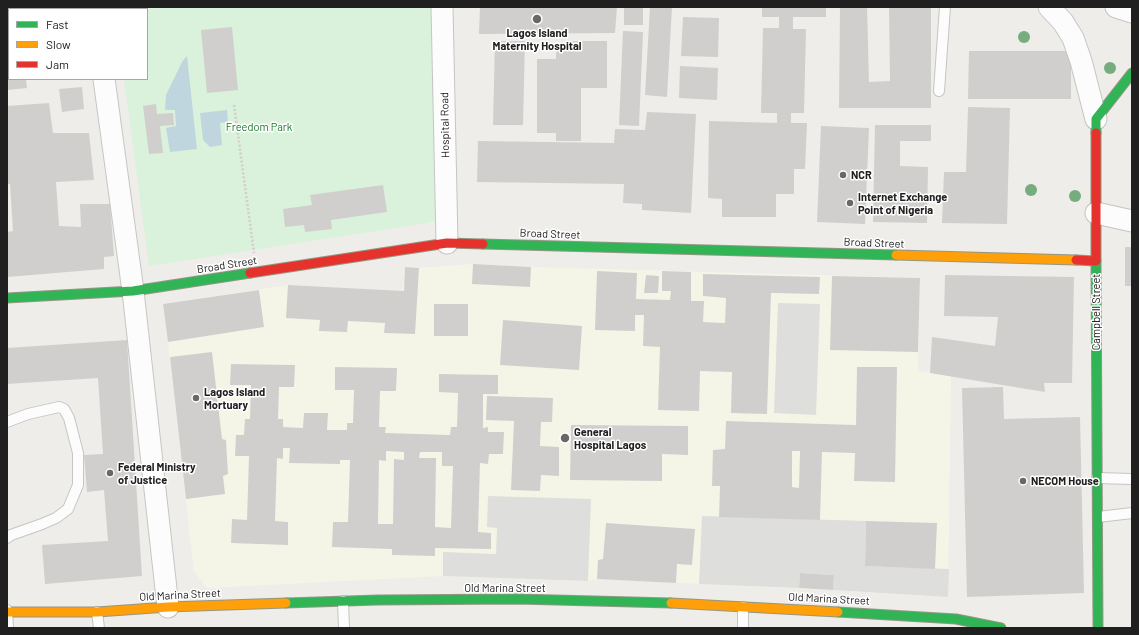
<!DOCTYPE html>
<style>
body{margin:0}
#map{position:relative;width:1139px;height:635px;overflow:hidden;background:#eeedea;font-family:Barlow,sans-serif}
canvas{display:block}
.frame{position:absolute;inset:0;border:8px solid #202020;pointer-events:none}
.legend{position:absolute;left:8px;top:8px;width:140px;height:72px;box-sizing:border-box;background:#fff;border:1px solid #a6a6a6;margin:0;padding:5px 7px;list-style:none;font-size:12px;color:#202020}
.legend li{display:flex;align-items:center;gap:8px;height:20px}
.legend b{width:20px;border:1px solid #a6a6a6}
</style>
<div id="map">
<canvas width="1139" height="635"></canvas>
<div class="frame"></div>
<ul class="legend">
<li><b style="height:5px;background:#30b455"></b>Fast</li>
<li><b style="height:5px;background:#ff9f0a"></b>Slow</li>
<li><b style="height:5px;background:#e5322d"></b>Jam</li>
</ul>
</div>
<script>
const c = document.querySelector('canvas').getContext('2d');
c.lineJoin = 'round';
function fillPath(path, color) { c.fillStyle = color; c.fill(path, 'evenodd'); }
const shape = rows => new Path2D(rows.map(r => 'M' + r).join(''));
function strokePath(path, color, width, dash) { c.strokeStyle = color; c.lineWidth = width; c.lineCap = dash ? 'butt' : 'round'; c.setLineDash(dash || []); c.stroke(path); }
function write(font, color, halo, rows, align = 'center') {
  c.font = font + ' Barlow,sans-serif'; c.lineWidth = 3; c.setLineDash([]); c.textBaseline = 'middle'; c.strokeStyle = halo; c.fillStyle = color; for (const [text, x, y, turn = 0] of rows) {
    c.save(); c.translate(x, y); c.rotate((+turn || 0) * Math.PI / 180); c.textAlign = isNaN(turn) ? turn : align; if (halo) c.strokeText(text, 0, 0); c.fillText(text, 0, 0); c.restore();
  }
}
fillPath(shape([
 [473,264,531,267,920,278,918,371,951,376,948,597,833,590,597,579,588,581,443,576,207,588,194,571,168,342,163,304,288,285,403,291,405,267,419,268]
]), '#f5f5e7');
fillPath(shape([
 [115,7,439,7,438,220,428,223,149,266,124,79,147,79,147,9,115,9]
]), '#daf1dc');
fillPath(shape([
 [778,303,820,304,816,415,774,413],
 [488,496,591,499,588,581,443,576,443,552,496,554,497,528,487,527],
 [702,516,866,521,865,566,949,569,948,597,833,590,834,575,800,573,799,588,699,584]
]), '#dededc');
fillPath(shape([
 [187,56,197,149,170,152,166,128,176,126,175,110,165,110,166,95,182,62],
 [227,110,228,122,220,123,222,145,210,147,203,140,200,113]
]), '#c0d6de');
fillPath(shape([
 [38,7,73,7,74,9,38,9],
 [480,7,617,7,615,33,479,34],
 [624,7,643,7,643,25,624,25],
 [650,7,672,7,667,97,645,95],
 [762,7,826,7,826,17,793,17,793,29,806,29,804,113,791,113,791,123,807,123,805,169,794,169,794,194,776,194,776,217,722,217,722,199,708,198,709,121,777,123,777,113,761,113,763,28,779,28,779,17,762,17],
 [840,7,867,7,869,82,890,81,889,7,931,7,931,108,839,108],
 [683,17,719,18,718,57,681,56],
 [232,27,238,90,207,93,201,30],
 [623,31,643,32,639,126,619,125],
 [495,41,525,41,523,125,493,125],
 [569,41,607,41,607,88,581,88,581,141,556,141,556,133,537,133,537,59,556,59,556,45,569,45],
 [7,51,9,51,9,79,26,79,27,88,7,90],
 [969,51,1071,51,1071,99,968,99],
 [680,66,718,68,717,100,679,98],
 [82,87,84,109,62,112,59,89],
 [49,103,53,133,89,133,94,180,56,182,59,226,81,227,80,204,110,204,114,256,104,257,104,269,7,277,7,232,13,231,10,184,7,184,7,106],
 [156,104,157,114,173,113,174,125,160,126,163,153,149,154,143,106],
 [968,107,1010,108,1007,224,942,223,944,172,966,172],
 [647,112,696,114,691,213,642,210,642,204,623,203,624,184,477,182,478,141,614,143,615,129,645,130],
 [875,125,931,125,931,141,900,141,900,166,928,167,927,223,873,222],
 [821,126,869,128,865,224,817,222],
 [383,185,387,212,331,220,332,229,305,232,304,225,285,227,283,209,312,205,310,195],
 [1125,247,1132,247,1132,286,1125,286],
 [473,264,531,267,530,287,472,284],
 [405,267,419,268,415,334,384,333,385,323,348,321,347,332,319,331,320,320,286,318,288,285,404,291],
 [597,271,637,273,636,299,670,300,671,291,662,291,662,271,691,272,691,301,704,301,703,322,725,323,726,298,703,296,703,274,820,277,819,294,771,293,767,414,731,413,732,372,700,371,699,411,658,410,660,347,643,346,644,315,635,315,635,331,595,330],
 [646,275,659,276,658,293,644,293],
 [945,275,1074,277,1072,383,1044,383,1045,392,930,373,932,337,995,346,998,317,944,316],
 [832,276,920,278,918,352,830,350],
 [259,290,264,327,168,342,163,304],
 [434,304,468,304,468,336,434,336],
 [503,320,582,326,579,370,500,365],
 [127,340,142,576,45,584,42,545,108,541,104,490,87,492,84,455,103,454,98,378,7,384,7,348],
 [212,352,222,439,226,440,228,474,223,476,225,494,186,499,170,357],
 [231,364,295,365,294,387,279,387,278,419,283,419,283,427,303,428,304,413,328,413,327,430,347,430,347,423,353,423,354,390,335,390,335,367,397,368,396,391,380,391,379,427,386,427,385,433,450,435,451,427,457,427,458,393,439,392,439,374,498,375,498,394,483,394,483,428,488,427,488,432,504,432,503,454,489,454,488,464,480,463,478,532,491,533,491,549,435,548,435,556,392,555,392,549,332,547,333,522,348,522,350,460,340,460,340,464,289,463,290,448,283,448,283,459,277,458,275,521,288,522,288,545,231,543,232,519,247,520,249,456,235,456,236,435,244,435,245,419,250,419,251,385,230,385],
 [386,451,404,452,404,460,394,459,393,524,378,524,379,460,386,461],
 [420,452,442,452,442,466,453,466,451,528,435,527,436,458,419,458],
 [857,367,897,367,895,482,854,481,855,453,822,452,820,520,719,517,720,486,712,486,713,450,725,449,726,421,856,425],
 [792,451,800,451,799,488,792,487],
 [1003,387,1004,419,1080,417,1084,593,967,597,962,388],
 [487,396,553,398,552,422,541,422,540,446,559,447,559,476,541,475,540,491,511,490,514,421,486,420],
 [571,425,688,426,688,455,662,454,662,481,570,480],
 [866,521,937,523,935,569,865,566],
 [606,523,695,529,692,565,677,564,676,583,597,579,598,560,603,559],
 [800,573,834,575,833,590,799,588]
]), '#d1cfcd');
const lane = shape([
 [939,91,945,7],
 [7,422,28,414,59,407,64,409,69,418,78,453,78,485,68,509,56,518,42,524,11,535,7,538],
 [1097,478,1132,479],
 [1098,517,1132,513],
 [343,601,344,628],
 [7,610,8,628],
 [97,612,99,628],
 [743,628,743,607]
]);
const street = shape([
 [94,7,94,9],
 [442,7,447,243],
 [1049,7,1063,22,1073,38,1081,61,1096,119],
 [1116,7,1132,12],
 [104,79,133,291,168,607],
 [1096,213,1132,221]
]);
const fast = shape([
 [1096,133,1096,119,1132,73],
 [483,244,896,255],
 [1096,261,1098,628],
 [7,298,133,291,250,273],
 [286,603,378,600,517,599,671,603],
 [838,612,956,619,1001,628]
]);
const slow = shape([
 [896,255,1076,260],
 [671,603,838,612],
 [7,612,97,612,168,607,286,603]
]);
const jam = shape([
 [1076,260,1096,261,1096,133],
 [250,273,447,243,483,244]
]);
strokePath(lane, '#c5c5c4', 12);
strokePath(street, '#c5c5c4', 23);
strokePath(fast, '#949783', 11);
strokePath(slow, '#949783', 11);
strokePath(jam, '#949783', 11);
strokePath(shape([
 [234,105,254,253]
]), '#d6ccc9', 2.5, [2, 2]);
strokePath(lane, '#fcfcfc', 10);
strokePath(street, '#fcfcfc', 21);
strokePath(fast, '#30b455', 9);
strokePath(slow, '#ff9f0a', 9);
strokePath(jam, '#e5322d', 9);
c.fillStyle = '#77ac7e';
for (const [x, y] of [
 [1024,37],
 [1110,68],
 [1031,190],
 [1075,196]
]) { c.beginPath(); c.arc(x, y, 6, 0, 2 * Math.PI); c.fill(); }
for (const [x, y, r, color] of [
 [537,19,5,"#686867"],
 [843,175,4,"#686867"],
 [850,203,4,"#686867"],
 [196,398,4,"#686867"],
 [565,438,5,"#686867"],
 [110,473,4,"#686867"],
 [1023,481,4,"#686867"]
]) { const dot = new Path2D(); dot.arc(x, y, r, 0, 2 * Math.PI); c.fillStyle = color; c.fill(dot); strokePath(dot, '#fff', 1.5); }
write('bold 11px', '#202020', '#fff', [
 ["Lagos Island",537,33,"center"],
 ["Maternity Hospital",537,46,"center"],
 ["NCR",851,175],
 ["Internet Exchange",858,197],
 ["Point of Nigeria",858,210],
 ["Lagos Island",204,392],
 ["Mortuary",204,405],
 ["General",574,432],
 ["Hospital Lagos",574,445],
 ["Federal Ministry",118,467],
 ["of Justice",118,480],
 ["NECOM House",1031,481]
], 'left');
write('11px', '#202020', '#fff', [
 ["Hospital Road",445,125,-91],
 ["Broad Street",550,234,2],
 ["Broad Street",874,243,2],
 ["Broad Street",227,265,-9],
 ["Campbell Street",1096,312,-90],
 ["Old Marina Street",505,588],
 ["Old Marina Street",180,595,-3],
 ["Old Marina Street",829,599,3]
]);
write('11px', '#167725', '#fff', [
 ["Freedom Park",259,127]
]);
</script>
